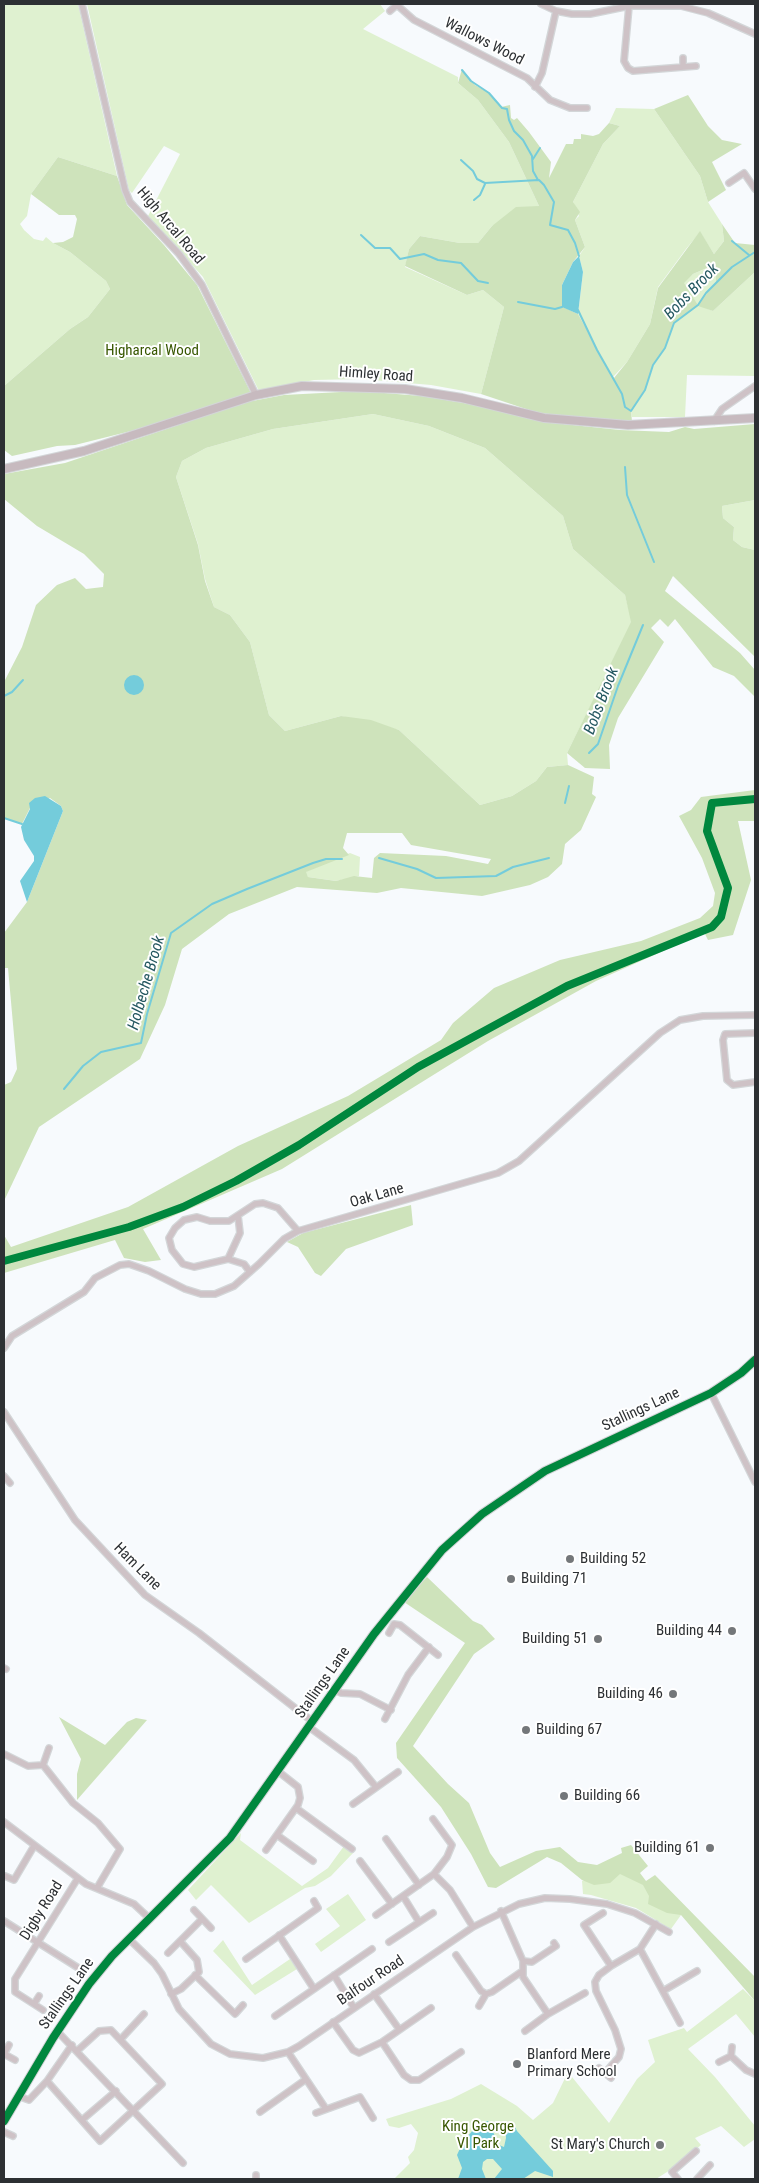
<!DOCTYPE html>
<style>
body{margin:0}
#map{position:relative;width:759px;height:2183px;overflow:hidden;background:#f7fafd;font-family:"Roboto Condensed",sans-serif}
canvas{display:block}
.frame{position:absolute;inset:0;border:5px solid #2d3033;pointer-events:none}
</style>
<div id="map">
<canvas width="759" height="2183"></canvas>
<div class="frame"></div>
</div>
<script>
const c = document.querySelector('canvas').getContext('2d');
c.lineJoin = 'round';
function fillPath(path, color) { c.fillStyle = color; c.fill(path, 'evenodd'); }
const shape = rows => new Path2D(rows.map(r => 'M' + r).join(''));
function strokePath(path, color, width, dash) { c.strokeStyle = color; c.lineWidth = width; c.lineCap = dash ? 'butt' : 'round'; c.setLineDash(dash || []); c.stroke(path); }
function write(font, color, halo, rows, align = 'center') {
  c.font = font + ' "Roboto Condensed",sans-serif'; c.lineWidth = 4; c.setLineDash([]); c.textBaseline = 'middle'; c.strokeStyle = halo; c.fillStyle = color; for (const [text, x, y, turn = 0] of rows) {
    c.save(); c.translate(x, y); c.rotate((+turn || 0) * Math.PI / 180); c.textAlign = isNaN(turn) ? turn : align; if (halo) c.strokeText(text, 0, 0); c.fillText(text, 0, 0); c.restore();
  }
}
fillPath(shape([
 [4,4,78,4,117,176,58,157,31,194,27,216,20,224,24,230,34,239,43,241,46,237,53,243,70,252,106,281,110,289,88,317,70,329,4,386],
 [87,4,380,4,385,11,363,29,458,77,458,83,478,100,509,142,539,206,492,226,478,243,460,243,420,236,409,249,405,267,467,295,483,290,504,307,481,394,431,385,361,379,314,380,259,391,203,277,148,216,180,154,164,146,132,193,129,190],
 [616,108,654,109,700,176,708,202,722,224,724,241,714,254,700,232,686,249,658,287,650,324,627,362,613,377,578,314,583,272,579,256,585,247,575,220,579,216,573,202,603,144,620,126,609,123],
 [716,264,716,282,699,305,713,311,755,272,755,376,687,375,685,417,632,417,631,411,645,390,653,365,665,348,674,323,698,305,683,283,693,274],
 [373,414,429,426,485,448,563,516,573,549,625,595,632,622,567,753,568,765,547,767,536,781,512,796,480,805,399,730,341,716,285,731,269,715,250,642,230,615,214,607,205,579,198,544,176,477,182,461,206,448,273,429],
 [755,500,755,550,742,547,733,540,734,527,723,518,722,506],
 [350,853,360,857,359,876,336,881,308,877,305,872],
 [241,1833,240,1840,302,1886,328,1868,344,1846,354,1852,331,1876,315,1886,305,1888,249,1923,211,1885,196,1900,188,1890],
 [627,1864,681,1915,671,1929,636,1908,591,1895,583,1894,582,1881],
 [348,1894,366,1920,321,1952,315,1944,340,1926,326,1909],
 [223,1940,252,1985,290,1959,297,1969,255,1995,213,1951],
 [743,1989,755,2001,755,2037,736,2014,688,2049,715,2077,755,2126,755,2139,744,2147,721,2126,695,2138,701,2145,678,2165,656,2179,390,2179,394,2179,410,2163,408,2157,414,2150,418,2133,411,2124,399,2128,389,2126,386,2119,451,2099,481,2084,517,2106,533,2120,553,2103,568,2072,609,2123,637,2079,655,2062,648,2040,684,2028,687,2032]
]), '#dff1d0');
fillPath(shape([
 [462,69,475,85,489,93,501,107,510,105,511,118,514,120,517,118,529,132,551,162,549,178,566,144,573,144,574,139,581,139,581,134,593,136,599,134,609,123,620,126,603,144,573,202,580,212,575,220,585,247,573,262,562,285,563,307,578,314,614,378,627,362,650,324,658,288,700,231,714,254,724,241,722,224,735,243,755,245,755,272,713,311,698,306,674,323,665,348,653,365,645,390,631,411,632,421,541,414,481,394,504,307,483,290,467,295,405,266,409,249,420,236,460,243,478,243,492,226,516,207,539,206,509,142,478,100,458,83],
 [716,264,716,282,698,305,684,283,693,274],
 [688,95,708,126,722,140,742,144,712,162,726,190,708,202,700,176,654,109],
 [58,157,117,176,127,205,164,245,197,285,251,393,139,429,75,445,57,446,12,456,4,450,4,386,70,329,88,317,110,289,106,281,70,252,53,243,63,242,73,237,77,219,75,215,59,215,31,194],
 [360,391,421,396,470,404,563,424,620,430,669,432,685,427,694,429,755,424,755,500,722,506,723,518,734,527,733,540,742,547,755,550,755,657,673,576,665,591,740,653,755,670,755,697,734,676,713,667,675,619,668,627,660,619,651,628,664,642,618,718,609,745,610,769,585,768,567,753,631,622,625,595,573,549,563,516,485,448,429,426,373,414,273,429,206,448,182,461,176,477,198,545,205,581,214,607,230,615,250,642,269,715,285,731,341,716,371,720,399,730,480,805,512,796,536,781,547,767,568,765,594,777,592,794,596,797,581,830,565,844,562,864,548,877,530,885,482,896,401,888,377,893,297,887,229,914,182,949,165,1005,140,1059,39,1127,4,1201,4,1085,11,1082,17,1069,8,968,4,968,4,933,27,902,63,811,61,806,50,798,30,808,22,824,4,818,4,682,22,647,36,605,57,585,75,578,86,589,103,587,104,574,84,554,37,526,4,499,4,474,65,463,247,402,284,395],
 [347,833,402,833,411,845,491,859,488,864,446,856,380,853,374,858,372,878,354,876,336,881,308,877,306,872,349,855,343,848],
 [755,790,755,821,738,821,751,880,733,935,708,940,705,934,699,935,596,981,488,1041,282,1169,143,1229,161,1260,145,1262,124,1258,115,1240,4,1273,4,1235,11,1247,128,1207,238,1146,348,1096,441,1040,453,1023,494,988,560,960,641,941,700,918,713,906,715,893,702,858,679,816,691,810,701,797],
 [411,1205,413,1225,346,1249,321,1276,315,1273,298,1247,287,1242,303,1233],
 [427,1577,473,1621,482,1625,495,1639,474,1654,413,1746,448,1784,469,1803,490,1853,500,1867,536,1851,560,1847,578,1862,597,1865,622,1853,621,1848,631,1845,648,1866,640,1873,646,1881,655,1875,755,1977,755,2001,681,1915,667,1913,648,1904,649,1896,643,1885,620,1874,610,1883,594,1885,582,1880,561,1863,547,1857,496,1888,488,1887,471,1854,441,1807,397,1758,396,1743,465,1643,404,1602],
 [59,1717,105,1745,127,1722,136,1718,147,1720,77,1800,77,1774,81,1759]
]), '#cee3bb');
fillPath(shape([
 [579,256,583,272,578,314,562,307,562,285,573,262],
 '124 685a10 10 0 1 1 20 0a10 10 0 1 1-20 0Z',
 [45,796,61,806,63,811,27,902,20,881,34,861,34,856,24,840,21,827,30,809,29,803,35,798],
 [488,2121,499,2145,504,2147,506,2138,505,2125,513,2123,517,2131,553,2171,553,2177,535,2171,523,2179,494,2179,502,2169,493,2159,487,2159,483,2162,482,2169,486,2179,458,2179,462,2168,457,2155,463,2142,479,2123]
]), '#74ccdb');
strokePath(shape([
 [462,70,471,81,489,93,502,108,507,109,509,120,514,131,523,140,532,156,533,171,538,180],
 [533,159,540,148],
 [461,160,473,171,477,179,485,183,539,180,544,185,554,202,550,225,568,230,575,243,579,256],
 [474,200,480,195,485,184],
 [361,235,375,248,390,248,400,259,424,254,438,260,461,263,478,281,488,283],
 [732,241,749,255],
 [518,302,555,309,562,307],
 [578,310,597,350,622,394,625,407,631,411,645,390,653,365,665,348,674,323,698,305,706,293,732,267,755,252],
 [625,467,627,495,654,562],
 [4,696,12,692,23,680],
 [589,753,598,744,618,686,643,625],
 [565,803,569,786],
 [4,818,22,824],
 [379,858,417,869,436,878,496,876,513,867,549,858],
 [64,1089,83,1066,101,1052,141,1043,147,1014,171,933,212,904,247,889,313,863,326,859,342,859]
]), '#74ccdb', 2);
const minor = shape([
 [82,4,125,190,130,202,179,254,202,285,256,395],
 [541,4,556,11,572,14,590,14,629,6,681,6,708,13,755,34],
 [397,5,414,20,527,78,550,100,570,108,587,108],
 [629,6,624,61,628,68,633,71,696,66],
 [390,11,398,4],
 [683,58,683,67],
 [535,87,542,73,556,11],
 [729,183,744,173,755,189],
 [714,421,722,409,755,386],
 [755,1033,725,1034,723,1040,727,1080,733,1085,755,1082],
 [228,1259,240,1233,238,1216],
 [250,1272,244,1264,228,1259,194,1267,183,1264,172,1250,169,1238,175,1228,184,1220,197,1217,210,1221,229,1221,255,1204,263,1203,278,1208,298,1231],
 [4,1348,12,1336,84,1292,95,1278,120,1265,129,1264,149,1271,185,1289,201,1294,215,1294,234,1286,259,1264,284,1239,298,1231,498,1173,519,1161,660,1033,680,1020,703,1016,755,1015],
 [711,1393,755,1482],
 [4,1412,75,1520,145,1595,199,1633,313,1722],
 [4,1476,10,1483],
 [389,1633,394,1624,400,1625,438,1655],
 [4,1668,6,1669],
 [335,1690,341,1693,360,1694,391,1710],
 [385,1719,408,1675,429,1647],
 [309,1727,354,1760,376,1787],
 [4,1754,28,1766,43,1765,49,1748],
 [43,1765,73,1803,98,1823,120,1849,97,1888],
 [353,1804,398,1772],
 [296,1808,352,1849],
 [433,1819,452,1845,447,1857,434,1874],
 [4,1822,86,1884,134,1904,150,1919],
 [277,1835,313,1861],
 [386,1839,419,1885],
 [266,1850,298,1805,300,1798,298,1787,279,1772],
 [360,1861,392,1904],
 [5,1876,14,1880,34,1846],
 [403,1896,419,1922],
 [194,1910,211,1928],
 [501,1911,523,1961,523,1977,548,2014],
 [603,1913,584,1925,611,1966],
 [376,1915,434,1874,450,1890,473,1927],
 [4,1921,80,1969],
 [279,1935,314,1989],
 [129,1939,154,1963,162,1974,179,2009,211,2044,230,2054,263,2058,288,2052,299,2046,473,1927,519,1904,545,1898,570,1899,607,1904,635,1913,669,1932],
 [389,1942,433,1913],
 [640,1949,680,2023],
 [168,1953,202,1919],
 [456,1955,481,1991,486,1994],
 [246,1959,318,1908,314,1901],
 [523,1961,532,1962,556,1946,554,1943],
 [195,1975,235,2014,243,2005],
 [334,1975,354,2008],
 [663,1991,697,1971],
 [171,1994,181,1989,199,1972,197,1960,180,1941],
 [374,1994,399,2029],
 [34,2004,39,1996],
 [479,2006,486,1994,492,1992,521,1972],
 [43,2010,15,1992,15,1979,78,1878],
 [275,2016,372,1949],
 [333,2022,353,2050,359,2053,382,2042,431,2008],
 [57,2031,183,2163],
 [525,2031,548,2014,585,1993],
 [121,2039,144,2014],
 [382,2042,404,2075,411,2080,419,2080,461,2052],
 [72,2045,47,2081,100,2141,162,2084,111,2030,99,2031,77,2051],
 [288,2052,326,2109],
 [4,2054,15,2060],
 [4,2054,9,2045],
 [731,2056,746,2070,755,2074],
 [719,2062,731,2056,732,2047],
 [599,2068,611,2078],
 [605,2073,619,2057,621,2049,615,2030,596,1991,595,1982,599,1975,611,1966,640,1949,656,1924],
 [18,2096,29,2100,47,2081],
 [260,2112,305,2080],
 [316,2113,360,2097,373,2118],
 [82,2120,116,2091],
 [4,2132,13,2136],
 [256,2179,256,2175],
 [678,2179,672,2172,696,2151],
 [697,2179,710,2165]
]);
const major = shape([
 [4,469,84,451,256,395,302,386,405,389,462,398,544,418,628,425,755,418],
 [4,2121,53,2038,89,1984,112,1956,230,1838,374,1634,442,1550,482,1514,545,1471,711,1393,741,1373,755,1360]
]);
strokePath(minor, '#d3d6d8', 8);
strokePath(major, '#d3d6d8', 10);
strokePath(minor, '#cec2c6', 5.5);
strokePath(major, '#c7babf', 8);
strokePath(shape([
 [4,1261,129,1227,183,1207,236,1181,299,1145,418,1067,567,986,712,927,721,917,728,888,707,831,712,803,755,799],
 [4,2121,53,2038,89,1984,112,1956,230,1838,374,1634,442,1550,482,1514,545,1471,711,1393,741,1373,755,1360]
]), '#00873e', 8);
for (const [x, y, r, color] of [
 [570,1559,5,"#74777a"],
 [511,1579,5,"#74777a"],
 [732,1631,5,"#74777a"],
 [598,1639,5,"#74777a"],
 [673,1694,5,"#74777a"],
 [526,1730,5,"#74777a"],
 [564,1796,5,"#74777a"],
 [710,1848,5,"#74777a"],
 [517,2064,5,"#74777a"],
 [660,2145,5,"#74777a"]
]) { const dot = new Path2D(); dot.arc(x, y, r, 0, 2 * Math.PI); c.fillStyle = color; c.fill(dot); strokePath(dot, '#fff', 2); }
write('15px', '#2d3033', '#fff', [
 ["Wallows Wood",484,42,27],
 ["High Arcal Road",170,226,50],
 ["Himley Road",376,375,4],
 ["Oak Lane",377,1196,-16],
 ["Stallings Lane",641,1410,-25],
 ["Ham Lane",137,1567,45],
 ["Stallings Lane",323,1683,-55],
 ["Digby Road",42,1911,-58],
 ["Balfour Road",371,1981,-34],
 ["Stallings Lane",67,1994,-55]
]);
write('15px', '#385700', '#fff', [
 ["Higharcal Wood",152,351],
 ["King George",478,2127],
 ["VI Park",478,2144]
]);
write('15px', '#2d3033', '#fff', [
 ["Building 52",580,1559],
 ["Building 71",521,1579],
 ["Building 44",722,1631,"right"],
 ["Building 51",588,1639,"right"],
 ["Building 46",663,1694,"right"],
 ["Building 67",536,1730],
 ["Building 66",574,1796],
 ["Building 61",700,1848,"right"],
 ["Blanford Mere",527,2055],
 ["Primary School",527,2072],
 ["St Mary's Church",650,2145,"right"]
], 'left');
write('italic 16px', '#255861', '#fff', [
 ["Bobs Brook",692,292,-46],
 ["Bobs Brook",602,701,-69],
 ["Holbeche Brook",147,983,-74]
]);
</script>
